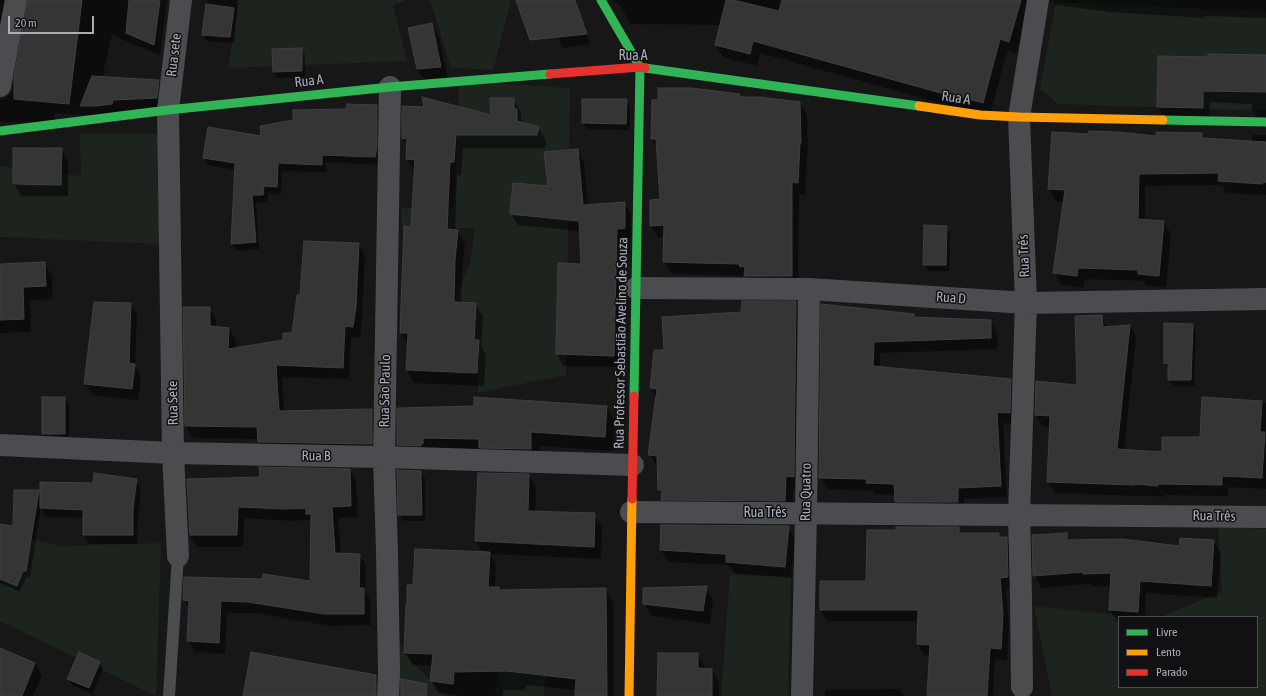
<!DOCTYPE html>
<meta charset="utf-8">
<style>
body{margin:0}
#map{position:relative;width:1266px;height:696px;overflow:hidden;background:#171717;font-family:"Asap Condensed",sans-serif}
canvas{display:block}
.legend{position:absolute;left:1118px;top:616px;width:140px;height:72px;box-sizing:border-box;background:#111113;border:1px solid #4d4f55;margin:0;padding:5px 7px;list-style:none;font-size:12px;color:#a8adb8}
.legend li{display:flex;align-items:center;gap:8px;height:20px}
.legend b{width:20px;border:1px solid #4d4f55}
.scale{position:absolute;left:8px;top:16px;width:86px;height:18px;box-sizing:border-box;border:2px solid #a8adb8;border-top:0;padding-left:5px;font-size:12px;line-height:14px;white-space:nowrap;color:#a8adb8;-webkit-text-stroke:3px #111113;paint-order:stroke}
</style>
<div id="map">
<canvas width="1266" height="696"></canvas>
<ul class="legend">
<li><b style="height:5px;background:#30b455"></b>Livre</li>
<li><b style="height:5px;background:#ff9f0a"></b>Lento</li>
<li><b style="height:5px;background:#e5322d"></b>Parado</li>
</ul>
<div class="scale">20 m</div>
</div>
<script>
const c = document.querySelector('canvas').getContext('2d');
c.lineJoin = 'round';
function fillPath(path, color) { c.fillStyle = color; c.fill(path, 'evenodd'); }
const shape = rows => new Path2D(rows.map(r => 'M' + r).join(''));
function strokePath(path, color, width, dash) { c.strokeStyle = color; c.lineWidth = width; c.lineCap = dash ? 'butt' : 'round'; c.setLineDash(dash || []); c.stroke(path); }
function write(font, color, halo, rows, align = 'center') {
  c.font = font + ' "Asap Condensed",sans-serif'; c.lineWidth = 3; c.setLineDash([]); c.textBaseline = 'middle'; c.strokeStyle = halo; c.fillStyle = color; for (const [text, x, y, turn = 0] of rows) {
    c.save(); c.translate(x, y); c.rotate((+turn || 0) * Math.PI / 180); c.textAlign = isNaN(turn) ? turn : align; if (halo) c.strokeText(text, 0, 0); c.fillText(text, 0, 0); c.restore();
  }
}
fillPath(shape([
 [239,0,407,0,393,5,407,61,228,68],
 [430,0,511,0,493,70,451,68],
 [1056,2,1266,12,1266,111,1058,104,1040,89],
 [459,81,570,88,566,375,478,393,479,340,435,337,455,301,470,263,475,228,402,229,401,208,454,208],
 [80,134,163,134,160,244,0,237,0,166,81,176],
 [1218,527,1266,529,1266,696,1052,696,1034,606,1134,617,1119,617,1119,687,1257,687,1257,617,1160,617,1222,592],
 [0,533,61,546,161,543,156,696,0,621],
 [730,575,791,576,788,696,721,696],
 [551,620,544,696,495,696,502,657],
 [394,630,404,653,445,696,395,696]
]), '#1d241e');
fillPath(shape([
 [0,0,17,0,0,60],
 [29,0,167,0,160,55,112,35,102,78,158,81,165,91,163,108,103,117,55,113,55,123,0,122,0,99,4,99,10,95,13,89,29,2],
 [208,0,237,0,237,11,234,43,207,41,203,34],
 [563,0,576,0,590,44,563,48,557,37],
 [611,0,1046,0,1031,3,1016,54,1007,51,990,115,955,107,760,53,757,66,723,57,716,45,721,25,631,24,620,6,616,2],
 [1048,0,1266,0,1266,18,1204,16,1204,18,1110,12,1056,5,1054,2],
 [431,24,439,37,448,80,425,82,417,69],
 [301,49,305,55,305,77,278,78,274,72],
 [1266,56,1266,121,1259,121,1252,109,1252,104,1210,102,1209,120,1165,119,1158,107,1159,57,1209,58],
 [739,95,741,98,800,103,807,115,808,155,807,155,805,195,799,194,798,288,752,288,745,276,672,274,664,262,665,237,658,238,651,226,661,200,658,149,652,139],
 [513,99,521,112,521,118,524,123,538,127,546,141,545,148,463,148,461,175,457,175,455,231,457,231,465,244,462,274,461,303,475,304,483,317,481,346,486,355,484,386,414,383,407,370,408,345,401,333,412,228,415,173,407,159,408,147,403,138,493,116],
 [583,100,626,100,630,107,630,130,587,129,583,123],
 [377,106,381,113,379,165,326,162,326,172,282,171,281,194,268,194,267,203,256,202,259,249,236,251,232,243,235,170,208,165,204,158,347,110],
 [1202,134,1205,139,1252,142,1252,135,1266,135,1266,195,1226,193,1222,185,1145,186,1145,220,1164,222,1171,234,1166,287,1146,286,1143,281,1085,279,1083,288,1061,285,1055,273,1064,202,1056,201,1049,189,1157,137],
 [48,147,50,150,61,149,68,161,68,196,21,196,14,184,14,149],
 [578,151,584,162,588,205,625,203,631,214,631,239,623,240,620,367,563,366,557,354,559,264,582,265,580,231,518,225,511,214,549,187],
 [946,227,950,233,949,271,928,271,924,264],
 [359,244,365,256,362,319,360,338,351,337,349,379,282,377,284,412,372,410,378,422,378,456,265,454,259,442,258,439,193,438,186,426,209,308,216,320,216,328,229,329,236,340,235,349,284,341,293,335,301,296],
 [44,263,52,276,53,299,30,300,31,332,0,333,0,265],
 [796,302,803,315,801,489,793,489,792,513,670,512,662,499,662,496,659,490,659,467,657,467,650,454,657,399,651,388,665,351,742,313],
 [131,304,137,315,135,366,141,376,138,400,92,395,85,384],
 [822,305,914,315,916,318,990,321,997,332,997,349,880,353,880,368,1010,380,1017,391,1016,424,1003,423,1007,497,964,499,964,514,902,513,896,501,895,495,874,494,873,491,827,489,820,477],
 [1101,316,1108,328,1130,326,1136,337,1124,451,1163,453,1201,438,1203,398,1266,403,1266,489,1228,487,1228,496,1164,495,1164,497,1141,495,1141,496,1055,493,1048,482,1051,427,1042,426,1036,415,1078,386],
 [1192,325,1196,332,1194,386,1173,386,1169,380,1168,370,1165,363],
 [65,398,69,404,69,440,47,440,43,434],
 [607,407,615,422,613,451,539,446,538,463,406,459,398,445,398,409],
 [350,470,356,481,358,517,338,518,341,554,359,555,366,566,365,592,370,600,371,625,331,626,255,613,227,613,225,654,195,652,188,640,190,610,184,600,311,582,312,522,310,520,292,521,244,518,243,547,197,547,190,535,261,478],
 [421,472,425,478,425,521,403,521,399,515],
 [529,475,536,488,535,512,594,514,602,527,601,559,490,554,496,565,495,588,498,588,500,591,606,589,613,602,613,696,576,696,576,690,526,685,525,690,503,690,503,696,462,696,438,693,431,680,433,666,413,665,405,653,407,605,414,586,483,553,476,541],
 [136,480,141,489,138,518,137,544,89,544,84,535,84,518,46,517,41,507,30,577,26,577,20,592,0,583,0,527,14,527,39,491,41,496,94,484],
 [788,527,795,539,791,578,734,573,729,565,668,562,661,550],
 [958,528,962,534,999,534,1001,538,1006,538,1013,549,1014,588,1006,589,1009,626,1007,660,995,659,993,696,928,696,931,656,924,655,918,644,919,621,827,621,821,610,821,582,867,582,897,531],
 [1066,534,1070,541,1180,548,1214,541,1221,553,1217,598,1146,593,1145,617,1119,617,1119,622,1117,622,1110,610,1111,586,1092,586,1090,584,1041,588,1034,575],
 [706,588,713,600,710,624,652,616,644,603],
 [0,649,35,663,42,675,33,696,0,696],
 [697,654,705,667,705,669,712,670,719,682,719,696,658,696],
 [99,662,103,669,92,694,72,685,68,679],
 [376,676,385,693,385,696,244,696],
 [900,689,904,696,825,696,825,690]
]), '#0007');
const building = shape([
 [28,0,82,0,69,104,14,99,14,77,28,0],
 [129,0,160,0,154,45,126,33,129,0],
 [516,0,575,0,587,34,530,40,516,0],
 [726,0,733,0,779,11,782,0,1021,0,1009,42,1000,39,983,103,949,94,948,95,753,41,750,54,715,45,726,0],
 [206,4,234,8,230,37,202,35,206,4],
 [432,23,441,67,417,69,408,28,432,23],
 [302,48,302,71,273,72,272,49,302,48],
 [1208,54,1266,55,1266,92,1203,91,1203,108,1157,107,1158,56,1208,57,1208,54],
 [92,76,159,80,157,98,113,100,112,104,96,106,80,106,92,76],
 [658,88,692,88,740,94,739,97,760,97,800,102,801,143,800,143,798,183,792,182,792,276,744,276,745,266,740,267,739,264,663,262,664,225,650,226,650,200,660,199,656,139,651,139,652,100,658,100,658,88],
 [422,97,491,115,490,98,514,98,514,109,517,109,517,121,539,127,537,135,456,135,454,162,450,162,447,229,458,230,455,260,454,301,455,302,476,303,474,340,479,340,477,373,406,370,408,333,400,333,404,226,411,227,415,160,406,159,407,139,402,138,402,106,424,107,422,97],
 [582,99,627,99,626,124,582,123,582,99],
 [347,104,377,105,377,148,375,157,322,155,322,165,278,163,277,187,264,186,263,195,252,195,256,242,231,244,235,163,203,158,208,127,261,136,260,126,293,120,293,110,346,109,347,104],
 [1089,131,1118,132,1156,136,1156,132,1202,133,1202,138,1266,142,1266,182,1262,183,1262,184,1218,181,1219,173,1139,174,1138,219,1164,221,1159,276,1138,274,1138,270,1078,268,1077,276,1053,273,1065,190,1048,189,1052,132,1089,134,1089,131],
 [13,148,62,148,61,185,13,184,13,148],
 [578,149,583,205,625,202,625,228,617,229,614,356,556,354,558,263,581,264,579,221,510,214,513,183,548,186,544,152,578,149],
 [924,225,947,226,946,265,923,265,924,225],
 [304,241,359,243,356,307,353,327,345,326,343,368,276,365,279,411,372,409,372,444,258,442,257,427,185,426,183,307,210,307,210,326,229,328,228,349,283,340,283,333,292,333,297,295,300,295,304,241],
 [45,262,46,286,23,287,24,319,0,320,0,264,45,262],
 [742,301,796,301,794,477,786,476,785,501,661,500,662,490,658,490,657,456,648,455,657,389,650,388,654,350,664,350,662,317,741,312,742,301],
 [94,302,131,303,129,363,135,364,132,389,84,384,94,302],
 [821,304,914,314,914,317,991,320,991,338,874,342,873,366,1011,379,1010,413,997,412,1001,486,958,488,958,502,895,502,894,484,866,483,867,479,819,478,821,304],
 [1102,315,1103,327,1130,325,1117,449,1162,452,1162,437,1200,437,1202,397,1262,401,1260,432,1265,432,1262,478,1222,476,1222,485,1158,484,1158,486,1135,484,1135,485,1047,482,1050,416,1035,415,1036,381,1077,385,1075,316,1102,315],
 [1164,323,1193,324,1191,380,1168,380,1168,363,1164,364,1164,323],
 [42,397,65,397,65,434,42,434,42,397],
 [474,397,607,406,605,437,531,432,531,449,479,448,479,439,423,438,423,444,421,444,421,446,397,445,397,408,474,406,474,397],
 [259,467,350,469,351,506,332,507,335,553,360,554,359,588,364,588,364,614,324,614,248,602,221,601,219,643,187,641,189,601,183,600,184,577,262,579,263,574,310,581,311,514,306,514,306,508,285,509,238,507,237,535,190,535,187,479,260,477,259,467],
 [397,470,421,471,422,515,398,515,397,470],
 [94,473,137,479,133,508,133,535,83,535,83,510,40,508,40,482,93,483,94,473],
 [478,473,529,474,528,511,595,513,594,547,475,541,478,473],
 [14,490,39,490,26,571,23,571,17,586,0,579,0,524,13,526,14,490],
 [661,525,789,526,785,567,726,562,726,554,660,550,661,525],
 [896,527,959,527,959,533,999,533,999,537,1007,537,1008,577,1000,578,1003,615,1001,649,990,648,987,696,927,696,930,645,917,644,918,610,820,610,820,581,866,581,867,530,896,530,896,527],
 [1067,533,1067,540,1122,539,1179,546,1180,538,1214,540,1211,586,1140,581,1138,612,1109,610,1111,573,1083,574,1083,572,1033,576,1032,535,1067,533],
 [415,549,490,552,488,587,499,587,499,590,606,588,607,696,575,696,576,679,507,671,454,672,453,684,430,681,433,654,404,653,406,604,407,604,407,585,413,585,415,549],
 [707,586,703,611,643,604,643,588,707,586],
 [0,648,35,663,22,696,0,696,0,648],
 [79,652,100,662,89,688,67,679,79,652],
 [251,652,376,675,376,696,243,696,251,652],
 [658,653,698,653,698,668,712,669,712,696,657,696,658,653],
 [401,679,427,684,426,696,401,696,401,679]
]);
fillPath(building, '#353536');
strokePath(building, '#3f4043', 1);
strokePath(shape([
 [169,696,178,556]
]), '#4b4c50', 12);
strokePath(shape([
 [0,86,16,0],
 [636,288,809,289,1026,303,1266,299],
 [0,445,173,453,384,457,633,465],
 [631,512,1266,517],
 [178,556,173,453,168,110,181,0],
 [1022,687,1021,597,1019,514,1026,303,1019,117,1038,0],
 [388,696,389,673,387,551,384,457,390,87],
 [802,696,806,514,809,289]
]), '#4b4c50', 22);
strokePath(shape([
 [601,0,640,67,634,396],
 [645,68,919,106],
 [1163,120,1266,122],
 [0,131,168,110,390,87,550,74]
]), '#30b455', 9);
strokePath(shape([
 [919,106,980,115,1019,117,1163,120],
 [629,696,632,499]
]), '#ff9f0a', 9);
strokePath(shape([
 [550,74,640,67,645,68],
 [632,499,634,396]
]), '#e5322d', 9);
write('14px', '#a8adb8', '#111113', [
 ["Rua sete",174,55,-83],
 ["Rua A",633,56],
 ["Rua A",309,81,-6],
 ["Rua A",956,98,8],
 ["Rua Três",1024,256,-92],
 ["Rua D",951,298,4],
 ["Rua Professor Sebastião Avelino de Souza",621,343,-89],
 ["Rua São Paulo",385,391,-89],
 ["Rua Sete",173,403,-91],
 ["Rua B",316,456,1],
 ["Rua Quatro",806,492,-89],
 ["Rua Três",765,513],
 ["Rua Três",1214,516,1]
]);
</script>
